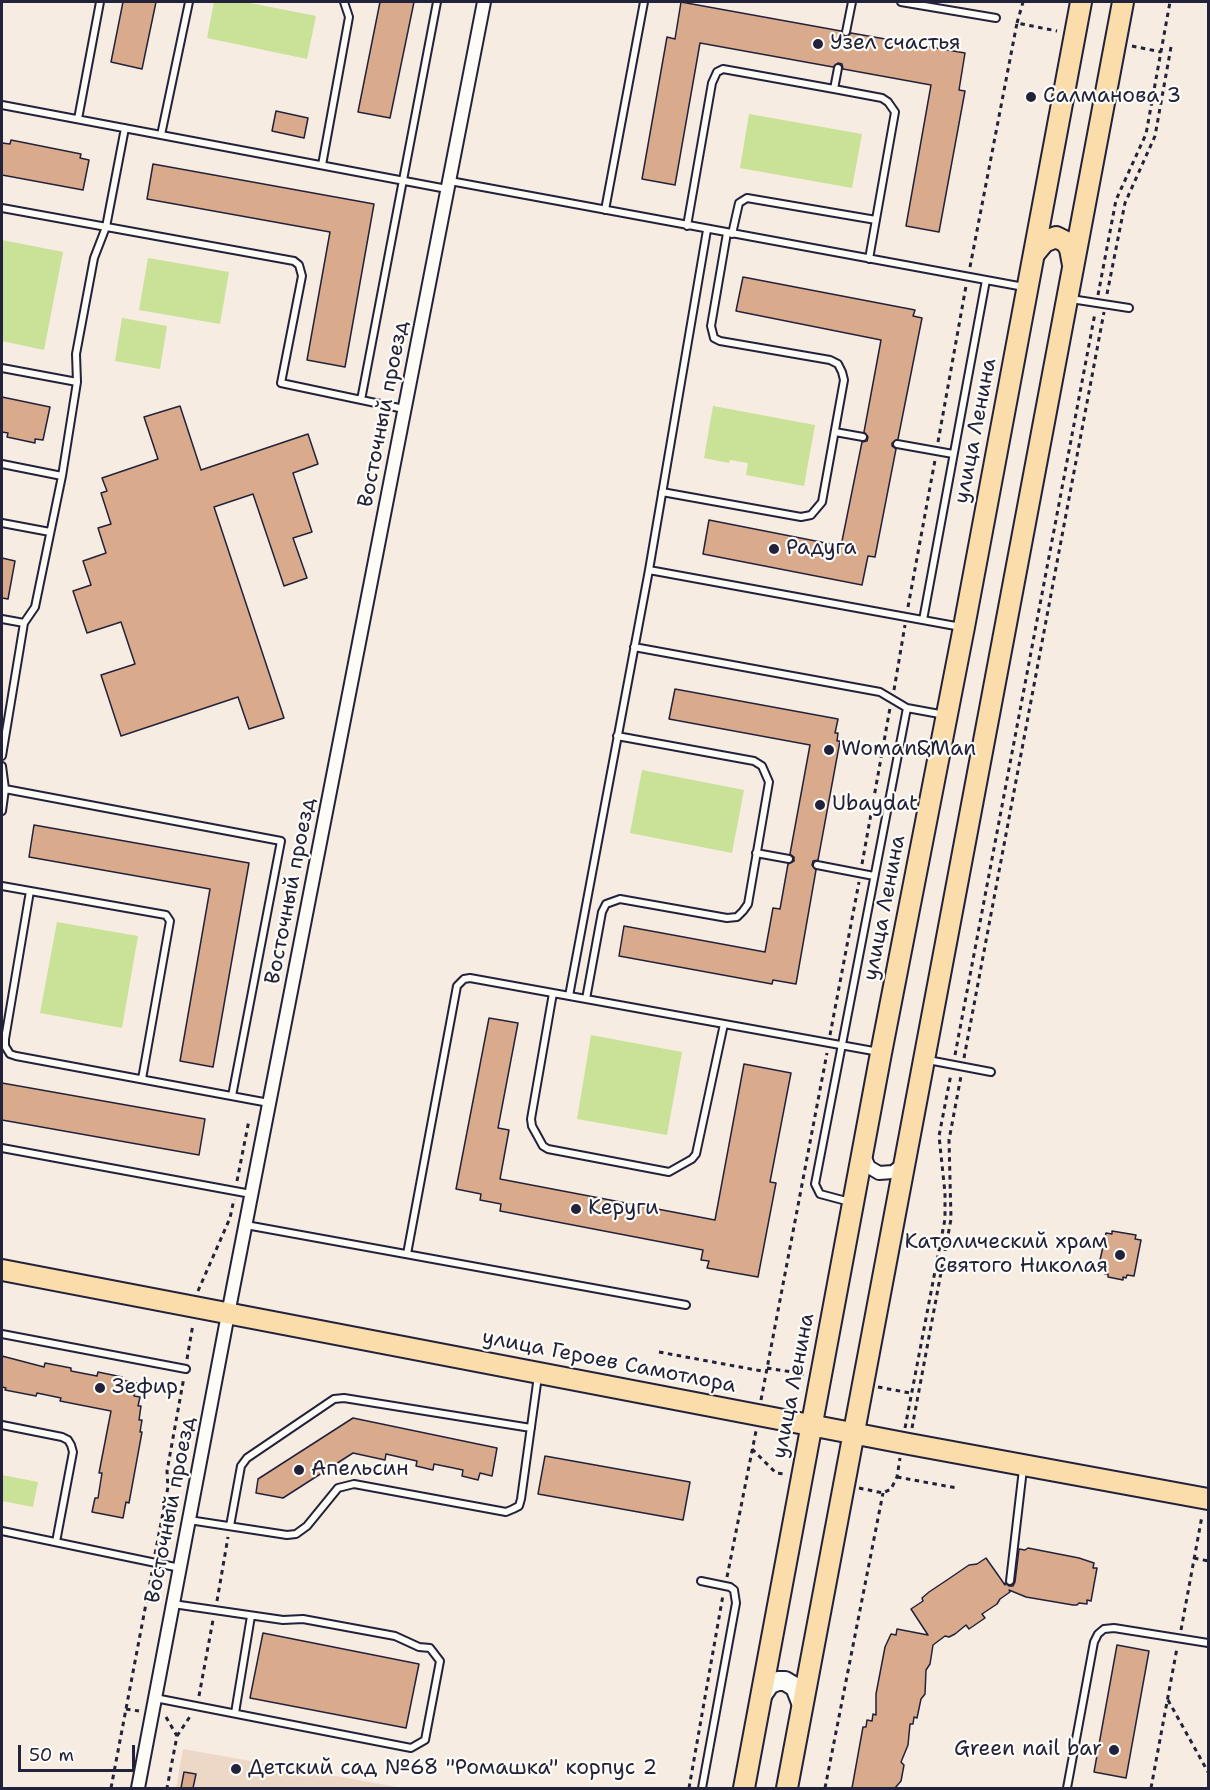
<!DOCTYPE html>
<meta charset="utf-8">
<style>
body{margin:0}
#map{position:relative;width:1210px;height:1790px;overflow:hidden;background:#f6ece1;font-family:"Shantell Sans",sans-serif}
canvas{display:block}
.frame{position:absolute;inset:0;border:3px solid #22223b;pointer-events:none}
.scale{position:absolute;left:18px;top:1745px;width:117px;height:27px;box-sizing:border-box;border:3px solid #22223b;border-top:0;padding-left:8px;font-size:18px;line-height:21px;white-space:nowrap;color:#22223b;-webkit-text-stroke:4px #fdfcf7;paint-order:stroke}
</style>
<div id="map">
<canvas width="1210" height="1790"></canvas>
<div class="frame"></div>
<div class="scale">50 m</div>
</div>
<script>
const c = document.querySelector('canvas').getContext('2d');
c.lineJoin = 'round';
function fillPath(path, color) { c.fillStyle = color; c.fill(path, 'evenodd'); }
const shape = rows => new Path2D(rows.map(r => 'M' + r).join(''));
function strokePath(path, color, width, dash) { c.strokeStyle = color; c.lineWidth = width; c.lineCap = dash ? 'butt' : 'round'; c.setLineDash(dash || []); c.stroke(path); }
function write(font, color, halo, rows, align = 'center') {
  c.font = font + ' "Shantell Sans",sans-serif'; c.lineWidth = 4.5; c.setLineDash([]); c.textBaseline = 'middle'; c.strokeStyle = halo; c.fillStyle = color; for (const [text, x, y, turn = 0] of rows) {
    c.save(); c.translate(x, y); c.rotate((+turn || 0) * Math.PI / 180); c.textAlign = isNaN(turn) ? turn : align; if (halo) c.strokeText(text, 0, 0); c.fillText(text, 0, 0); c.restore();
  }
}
fillPath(shape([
 [183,1749,403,1788,176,1788]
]), '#edd8c7');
fillPath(shape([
 [214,2,245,2,316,16,307,59,207,38],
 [749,114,862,134,852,188,740,168],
 [2,240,63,252,44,350,2,341],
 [148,258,229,272,220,324,139,310],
 [122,318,167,326,160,369,115,361],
 [713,406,815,425,804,486,746,475,748,463,730,460,729,463,704,458],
 [642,770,744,790,732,853,630,833],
 [57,922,138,936,122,1028,40,1013],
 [591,1035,682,1052,667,1135,577,1119],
 [2,1475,38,1482,33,1507,2,1501]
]), '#c9e298');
const building = shape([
 [123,2,156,2,142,69,111,62,123,2],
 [380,2,414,2,390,118,358,112,380,2],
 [681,2,841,31,842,36,846,37,851,33,965,53,959,90,965,91,939,232,906,226,931,85,843,69,842,64,838,63,833,67,700,43,675,185,642,179,667,37,675,39,681,2],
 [276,111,308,118,304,138,272,131,276,111],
 [11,140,81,154,80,158,89,160,83,190,2,175,2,143,10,144,11,140],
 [153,164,374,204,345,367,307,360,330,232,147,199,153,164],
 [743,277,915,310,913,316,922,318,898,439,892,443,892,446,896,449,875,557,868,556,862,585,703,554,709,520,841,546,862,442,867,441,868,437,864,432,881,340,736,311,743,277],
 [2,397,50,407,43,440,35,439,35,443,7,437,8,433,2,432,2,397],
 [180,406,201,470,308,434,318,464,293,473,312,532,293,538,307,578,284,586,253,494,214,507,284,718,249,729,238,697,121,736,101,675,135,664,121,622,87,633,73,591,91,585,83,561,106,553,98,528,111,524,101,493,107,491,102,478,158,459,144,417,180,406],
 [2,558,15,561,8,599,2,598,2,558],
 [675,689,838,719,835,733,838,733,837,741,840,741,818,860,813,861,812,865,816,870,796,984,773,980,772,984,619,956,624,926,765,952,773,908,780,909,788,864,794,861,794,857,790,854,810,745,669,719,675,689],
 [34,825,249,863,213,1067,180,1061,210,889,29,857,34,825],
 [489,1018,518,1023,498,1128,509,1130,500,1179,715,1220,744,1064,791,1073,770,1182,776,1183,758,1277,707,1268,709,1261,701,1260,703,1250,500,1211,501,1204,480,1200,481,1194,456,1189,489,1018],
 [2,1083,205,1119,199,1155,2,1120,2,1083],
 [1112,1231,1136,1235,1135,1239,1141,1240,1134,1276,1127,1275,1126,1278,1123,1277,1123,1280,1108,1277,1108,1274,1105,1274,1105,1271,1098,1269,1106,1233,1112,1234,1112,1231],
 [2,1356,44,1367,45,1363,71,1368,71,1371,97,1376,98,1372,122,1377,122,1380,137,1383,134,1396,140,1397,138,1406,141,1406,139,1420,142,1420,140,1432,142,1432,129,1503,126,1502,123,1518,92,1512,95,1498,98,1498,102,1473,99,1473,111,1411,60,1401,61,1398,37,1393,36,1396,5,1390,6,1388,2,1387,2,1356],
 [353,1418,497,1448,492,1476,480,1473,478,1480,462,1476,463,1470,434,1464,433,1470,416,1466,417,1461,386,1454,385,1460,353,1453,283,1498,256,1493,258,1479,353,1418],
 [545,1456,690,1482,683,1520,538,1494,545,1456],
 [1028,1548,1079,1558,1094,1563,1093,1568,1097,1568,1091,1601,1087,1600,1087,1604,1079,1603,1077,1605,1073,1605,1026,1597,1009,1590,1010,1592,1000,1599,997,1604,982,1614,985,1618,969,1629,966,1625,955,1634,949,1637,945,1636,933,1645,930,1664,926,1670,925,1694,921,1699,917,1718,914,1717,913,1724,910,1724,908,1745,901,1762,904,1765,901,1781,895,1788,852,1788,863,1727,866,1727,867,1720,872,1721,873,1714,876,1715,876,1694,885,1647,891,1634,896,1635,897,1629,928,1635,911,1609,923,1601,922,1598,929,1592,947,1580,969,1565,977,1564,986,1558,1005,1585,1005,1583,1009,1586,1013,1586,1015,1582,1019,1549,1025,1550,1028,1548],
 [263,1633,419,1664,406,1728,250,1698,263,1633],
 [1117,1645,1149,1651,1126,1778,1094,1772,1117,1645],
 [184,1772,196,1774,193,1788,181,1788,184,1772]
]);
fillPath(building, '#d9aa8b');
strokePath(building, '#22223b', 1.5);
const lane = shape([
 [901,2,996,18],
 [846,32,852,2],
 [834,89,838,68],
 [2,105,447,189],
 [78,119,100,2],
 [161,135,189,2],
 [322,165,349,17,344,2],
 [450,181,1024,287],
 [2,208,294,261,299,265,302,276,281,383,404,409],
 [605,210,644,2],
 [687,226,712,83,717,72,723,69,834,89,882,98,888,102,895,112,869,259],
 [732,234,739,203,747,198,876,220],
 [1071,299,1129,308],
 [2,368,77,382],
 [361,400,437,2],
 [835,432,863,437],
 [897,444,953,454],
 [2,464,62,476],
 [662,492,801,517,811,515,822,502,844,380,842,372,838,364,830,360,720,341,714,338,711,326,727,233],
 [2,523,50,532],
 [649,570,961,627],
 [2,619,24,623,2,756],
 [923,620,986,280],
 [24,623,35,607,62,476,77,382,76,354,94,258,106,227,125,128],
 [634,647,880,692,907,708,945,715],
 [2,766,5,789,2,789],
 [2,811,5,789,281,841,232,1096],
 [756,853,789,859],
 [817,865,874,876],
 [2,886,166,915,170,921,142,1079],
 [30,891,5,1039,5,1046,10,1054,16,1056,269,1103],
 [553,993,531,1119,532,1126,543,1146,548,1149,669,1172,692,1159,696,1154,724,1024],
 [569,996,649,570,707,230],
 [586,999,602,912,606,904,620,899,727,918,737,917,743,911,748,904,769,782,762,766,754,761,617,736],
 [928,1060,991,1072],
 [2,1148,251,1194],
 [850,1202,820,1194,815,1184,907,708],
 [246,1225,686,1305],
 [407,1254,457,986,464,979,470,978,879,1052],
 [2,1334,186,1369],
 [2,1425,62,1437,68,1440,71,1445,73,1452,56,1542],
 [189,1520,287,1535,296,1534,307,1526,338,1488,354,1484,506,1512,513,1509,519,1506,521,1499,538,1376],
 [230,1526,241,1466,247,1458,334,1399,344,1398,531,1428],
 [2,1531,180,1568],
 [701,1581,730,1587,734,1590,736,1603,702,1788],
 [1010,1581,1023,1469],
 [155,1698,411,1748,425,1740,440,1661,430,1648,419,1647,395,1636,303,1619,283,1620,173,1604],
 [235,1713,251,1616],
 [1067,1788,1094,1642,1098,1634,1104,1629,1114,1628,1208,1643]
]);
const street = shape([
 [863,1154,869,1167,879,1173,893,1172,905,1163],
 [138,1788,228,1314,484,2]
]);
const secondary = shape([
 [761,1697,770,1684,778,1681,785,1681,795,1687,802,1705]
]);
const primary = shape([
 [1034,254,1044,242,1056,237,1066,242,1070,249,1073,265],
 [2,1270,909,1444,1208,1499],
 [744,1788,881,1053,964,627,1081,2],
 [787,1788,1123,2]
]);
strokePath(lane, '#22223b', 10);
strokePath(street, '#22223b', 16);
strokePath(secondary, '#22223b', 22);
strokePath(primary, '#22223b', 24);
strokePath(shape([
 [1017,23,1023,2],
 [1132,46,1161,52],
 [970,267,1017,23,1057,31],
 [1107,294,1125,203,1155,136,1171,47],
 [1098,295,1116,200,1146,134,1170,2],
 [938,442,966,286],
 [908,607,935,460],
 [894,690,905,625],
 [862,864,890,708],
 [830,1035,859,882],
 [955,1055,1095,313],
 [964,1058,1104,312],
 [237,1181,249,1120],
 [198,1291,230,1218,234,1199],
 [659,1352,767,1372],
 [187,1359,193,1324],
 [767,1368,804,1374],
 [878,1387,910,1393],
 [761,1400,827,1053],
 [905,1428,945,1219,945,1193,939,1136,951,1074],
 [912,1428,951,1219,949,1140,961,1076],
 [752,1449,776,1473,785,1474],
 [897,1477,957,1488],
 [859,1488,883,1493,891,1489,897,1477,900,1458],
 [155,1554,168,1487,167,1471,184,1377],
 [1194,1558,1208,1561],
 [727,1577,756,1431],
 [217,1601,228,1537],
 [1181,1630,1202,1516],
 [199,1696,213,1620],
 [1168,1700,1208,1772],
 [126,1709,139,1711],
 [166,1717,177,1736,167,1788],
 [177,1736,191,1715],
 [111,1788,152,1572],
 [689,1788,723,1595],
 [825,1788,883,1493],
 [1151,1788,1177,1648]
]), '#22223b', 3, [4.5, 4.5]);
strokePath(lane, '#fdfcf7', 6);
strokePath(street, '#fdfcf7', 12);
strokePath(secondary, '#fdfcf7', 18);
strokePath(primary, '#fbddab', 20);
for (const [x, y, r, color] of [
 [818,44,6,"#22223b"],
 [1031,97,6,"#22223b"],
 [774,549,6,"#22223b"],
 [829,750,6,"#22223b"],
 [820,805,6,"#22223b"],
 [576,1209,6,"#22223b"],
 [1120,1255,6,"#22223b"],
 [100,1388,6,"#22223b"],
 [299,1470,6,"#22223b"],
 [1114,1750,6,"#22223b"],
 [236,1769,6,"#22223b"]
]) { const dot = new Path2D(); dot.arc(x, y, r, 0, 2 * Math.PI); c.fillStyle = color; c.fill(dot); strokePath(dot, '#fdfcf7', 2); }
write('21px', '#22223b', '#fdfcf7', [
 ["Узел счастья",830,44],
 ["Салманова 3",1043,97],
 ["Радуга",786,549],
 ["Woman&Man",841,750],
 ["Ubaydat",832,805],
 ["Керуги",588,1209],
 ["Католический храм",1108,1243,"right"],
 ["Святого Николая",1108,1267,"right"],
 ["Зефир",112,1388],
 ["Апельсин",311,1470],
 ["Green nail bar",1102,1750,"right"],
 ["Детский сад №68 \"Ромашка\" корпус 2",248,1769]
], 'left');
write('21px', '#22223b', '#fdfcf7', [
 ["Восточный проезд",384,414,-79],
 ["улица Ленина",976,431,-79],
 ["Восточный проезд",291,891,-79],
 ["улица Ленина",885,908,-79],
 ["улица Героев Самотлора",609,1362,11],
 ["улица Ленина",794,1386,-79],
 ["Восточный проезд",171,1510,-79]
]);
</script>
